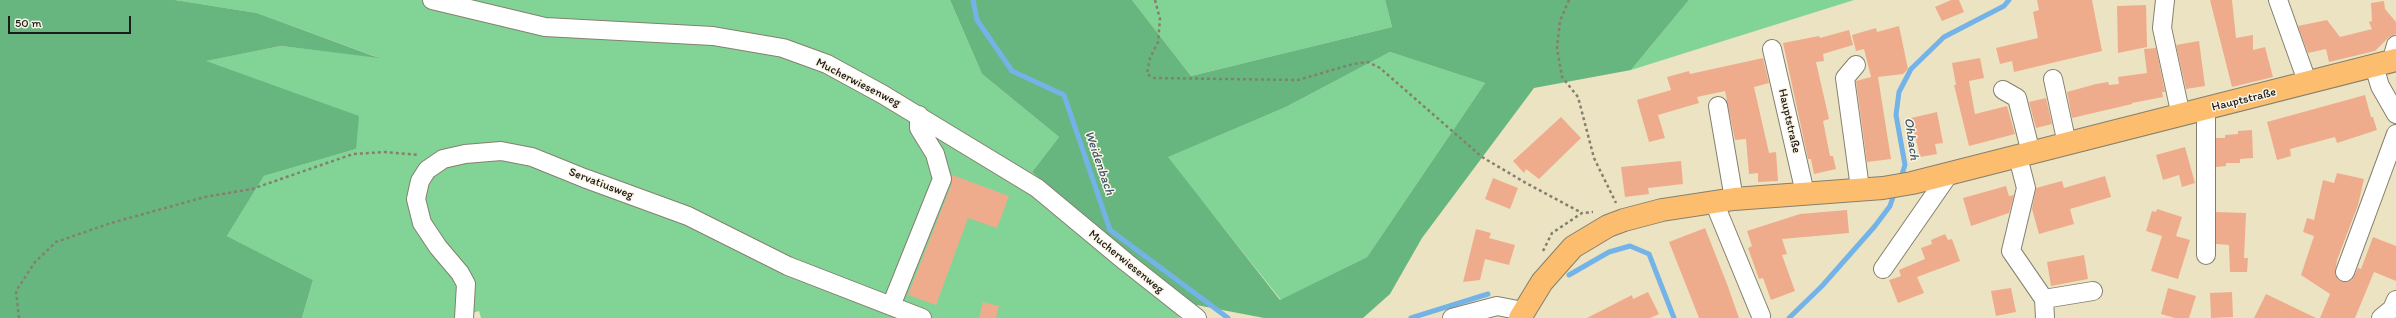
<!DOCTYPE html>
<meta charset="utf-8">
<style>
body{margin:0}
#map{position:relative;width:2396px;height:318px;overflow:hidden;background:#ece3c2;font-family:Itim,sans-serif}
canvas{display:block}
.scale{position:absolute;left:8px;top:16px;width:123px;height:18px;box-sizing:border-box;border:2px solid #1c1c1c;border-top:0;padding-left:5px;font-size:12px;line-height:14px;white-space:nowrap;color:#1c1c1c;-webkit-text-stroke:3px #fcf5e5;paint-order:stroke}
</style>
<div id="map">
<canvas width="2396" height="318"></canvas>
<div class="scale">50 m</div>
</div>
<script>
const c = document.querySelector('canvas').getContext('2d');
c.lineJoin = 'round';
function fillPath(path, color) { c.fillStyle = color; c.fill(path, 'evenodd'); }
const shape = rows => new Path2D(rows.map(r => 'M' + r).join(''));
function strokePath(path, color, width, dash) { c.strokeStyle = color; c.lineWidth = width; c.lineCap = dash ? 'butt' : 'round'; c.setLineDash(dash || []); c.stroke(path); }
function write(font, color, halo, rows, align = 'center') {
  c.font = font + ' Itim,sans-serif'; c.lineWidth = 3; c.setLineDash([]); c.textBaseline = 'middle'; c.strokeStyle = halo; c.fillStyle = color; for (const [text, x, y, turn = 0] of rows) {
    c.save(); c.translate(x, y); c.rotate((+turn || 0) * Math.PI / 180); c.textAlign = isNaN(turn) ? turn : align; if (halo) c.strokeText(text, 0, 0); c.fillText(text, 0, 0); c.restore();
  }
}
fillPath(shape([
 [175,0,950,0,982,74,1059,137,1032,172,1186,303,1179,318,481,318,479,311,455,318,302,318,313,280,227,236,264,176,356,149,205,61,281,46,377,57,257,13],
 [1132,0,1385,0,1392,27,1191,76],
 [1689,0,1854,0,1631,70],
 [1390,52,1485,83,1367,257,1281,300,1167,157,1286,107]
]), '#81d496');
fillPath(shape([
 [0,0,175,0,257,13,379,58,281,46,206,61,359,116,356,149,264,176,227,236,313,280,302,318,0,318],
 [950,0,1132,0,1191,76,1392,27,1385,0,1689,0,1631,70,1534,88,1422,238,1390,294,1363,318,1264,318,1186,303,1146,272,1032,172,1059,137,982,74],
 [1390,52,1485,83,1367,257,1280,300,1168,157,1286,107]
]), '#68b67f');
strokePath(shape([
 [973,0,977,20,1012,71,1064,95,1110,230,1228,318],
 [1900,180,1905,165,1896,115,1899,92,1911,69,1944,37,2004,6,2009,0],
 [1569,275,1609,252,1630,246,1649,254,1674,318],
 [1411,318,1488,294],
 [1789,318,1822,286,1875,226,1890,206,1895,191]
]), '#74b3e7', 5);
fillPath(shape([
 [1951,0,1959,0,1964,12,1942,21,1935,7],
 [2037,0,2092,0,2102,51,2014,72,2012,61,2000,64,1996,48,2038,38,2033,12,2039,10],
 [2210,0,2232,0,2236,38,2253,35,2253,50,2265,47,2273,77,2232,87],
 [2384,1,2385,9,2396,22,2396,34,2389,37,2375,51,2329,62,2326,49,2308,53,2298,26,2327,20,2340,37,2372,29,2369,22,2372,21,2371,3],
 [2146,5,2147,47,2118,53,2117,6],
 [1899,26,1908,69,1903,74,1878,77,1891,159,1867,162,1856,81,1871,77,1864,49,1856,51,1852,35,1876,28,1877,32],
 [1849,30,1853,45,1823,54,1824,61,1816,62,1829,119,1823,121,1830,156,1833,156,1836,169,1814,174,1811,159,1808,159,1783,43,1819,36,1820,38],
 [2199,41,2205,86,2186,89,2176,45],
 [2156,48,2165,92,2162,92,2163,97,2132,103,2132,104,2072,118,2067,92,2096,84,2108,82,2109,85,2119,84,2118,77,2147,73,2144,49],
 [1763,58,1769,83,1754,87,1769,153,1776,152,1778,181,1758,182,1758,173,1749,174,1746,139,1735,140,1725,91,1697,97,1699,103,1658,115,1665,138,1649,142,1637,100,1671,90,1667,77,1689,71,1690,74],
 [1980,58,1984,78,1969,81,1975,114,2007,106,2015,134,1969,146,1954,85,1956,85,1952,63],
 [2365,95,2371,117,2373,117,2377,130,2337,143,2335,137,2290,149,2291,156,2277,160,2267,122],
 [2046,98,2052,124,2036,128,2029,102],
 [1937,112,1943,143,1935,144,1937,154,1920,157,1911,118],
 [1561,117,1581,138,1539,179,1526,169,1524,173,1513,161],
 [2252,130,2253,158,2240,159,2240,163,2226,163,2226,166,2216,167,2216,138,2225,138,2225,135,2238,134,2238,131],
 [2185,147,2195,183,2182,187,2179,175,2163,180,2156,155],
 [1681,161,1683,184,1648,188,1649,194,1625,197,1621,167],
 [2337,173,2364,179,2358,205,2337,260,2335,273,2337,278,2342,282,2352,280,2358,268,2361,269,2373,237,2396,246,2396,281,2374,272,2355,318,2320,318,2330,294,2301,275,2314,236,2303,232,2307,218,2314,220,2323,180,2334,183],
 [952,175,1009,196,997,228,968,218,936,305,908,295,952,183],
 [2105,176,2111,197,2070,209,2074,224,2039,234,2032,209,2036,188,2062,181,2064,188],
 [1493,178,1518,188,1510,209,1485,199],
 [2006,186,2009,196,2014,195,2009,213,1971,226,1963,198],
 [2157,209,2182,217,2176,236,2190,240,2178,279,2151,271,2162,236,2146,231,2152,211,2156,212],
 [1847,210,1849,233,1782,239,1787,254,1782,255,1795,291,1771,300,1763,278,1759,279,1748,248,1752,246,1747,231,1800,214],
 [2216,212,2246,213,2244,258,2248,258,2247,272,2230,272,2229,245,2216,244],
 [1705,228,1727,284,1739,318,1699,318,1669,242],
 [1476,229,1491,233,1489,238,1515,245,1509,265,1485,259,1480,280,1463,282],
 [1945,234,1948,240,1952,239,1960,261,1917,277,1924,293,1898,303,1889,280,1901,276,1899,270,1925,259,1921,248,1932,244,1931,240],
 [2084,255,2088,279,2051,286,2047,262],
 [2011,288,2016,312,1996,316,1991,291],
 [2168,288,2196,296,2189,318,2175,318,2161,314],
 [1648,292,1659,314,1650,318,1587,318,1632,295,1633,299],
 [2232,292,2233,317,2211,318,2210,293],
 [2266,294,2316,318,2254,318],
 [983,302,999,306,996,318,979,318]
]), '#efac8d');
const minor = shape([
 [432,0,545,27,713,36,783,48,827,64,882,94,1037,188,1126,262,1197,318],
 [2165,0,2162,28,2181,116],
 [2278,0,2308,84],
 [1772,49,1805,193],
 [2395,60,2394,52,2396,45],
 [1856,65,1845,78,1860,188],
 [2374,66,2380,86,2396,114],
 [2053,79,2067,144],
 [2003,90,2017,98,2031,153],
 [1718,106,1734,199],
 [2206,110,2206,255],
 [2018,157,2026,188,2011,251,2044,299,2045,318],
 [1714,202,1761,316],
 [1883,269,1949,174],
 [2345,272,2396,134],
 [2044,299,2093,291],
 [891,306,942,179,935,154,919,128,919,115],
 [464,318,466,284,460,273,438,247,422,223,416,199,420,181,427,170,443,159,465,154,501,151,532,157,584,178,688,216,788,266,922,318],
 [1452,318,1497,306,1523,311],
 [2381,318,2392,309,2396,300]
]);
const major = shape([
 [1520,318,1542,282,1573,247,1608,226,1624,220,1662,210,1734,199,1883,188,1912,183,2396,60]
]);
strokePath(minor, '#84806f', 20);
strokePath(major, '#84806f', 24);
strokePath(shape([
 [1155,0,1160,19,1158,42,1150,58,1147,74,1154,78,1298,80,1353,64,1368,62,1380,68,1482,157,1526,183,1582,213],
 [1569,0,1560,21,1557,48,1562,77,1578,97,1594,158,1616,203],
 [1543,251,1552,233,1582,213,1593,212],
 [19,318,16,291,35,262,56,242,111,223,205,197,252,189,353,154,385,152,419,155]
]), '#84806f', 2.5, [3, 3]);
strokePath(minor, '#fff', 18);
strokePath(major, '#fcbd6f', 22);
write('12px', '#1c1c1c', '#fcf5e5', [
 ["Mucherwiesenweg",858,83,27],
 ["Hauptstraße",2244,100,-14],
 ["Hauptstraße",1789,121,77],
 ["Servatiusweg",601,184,21],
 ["Mucherwiesenweg",1126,262,39]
]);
write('italic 13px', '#3f586d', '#fcf5e5', [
 ["Ohbach",1911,139,82],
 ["Weidenbach",1099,163,71]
]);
</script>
